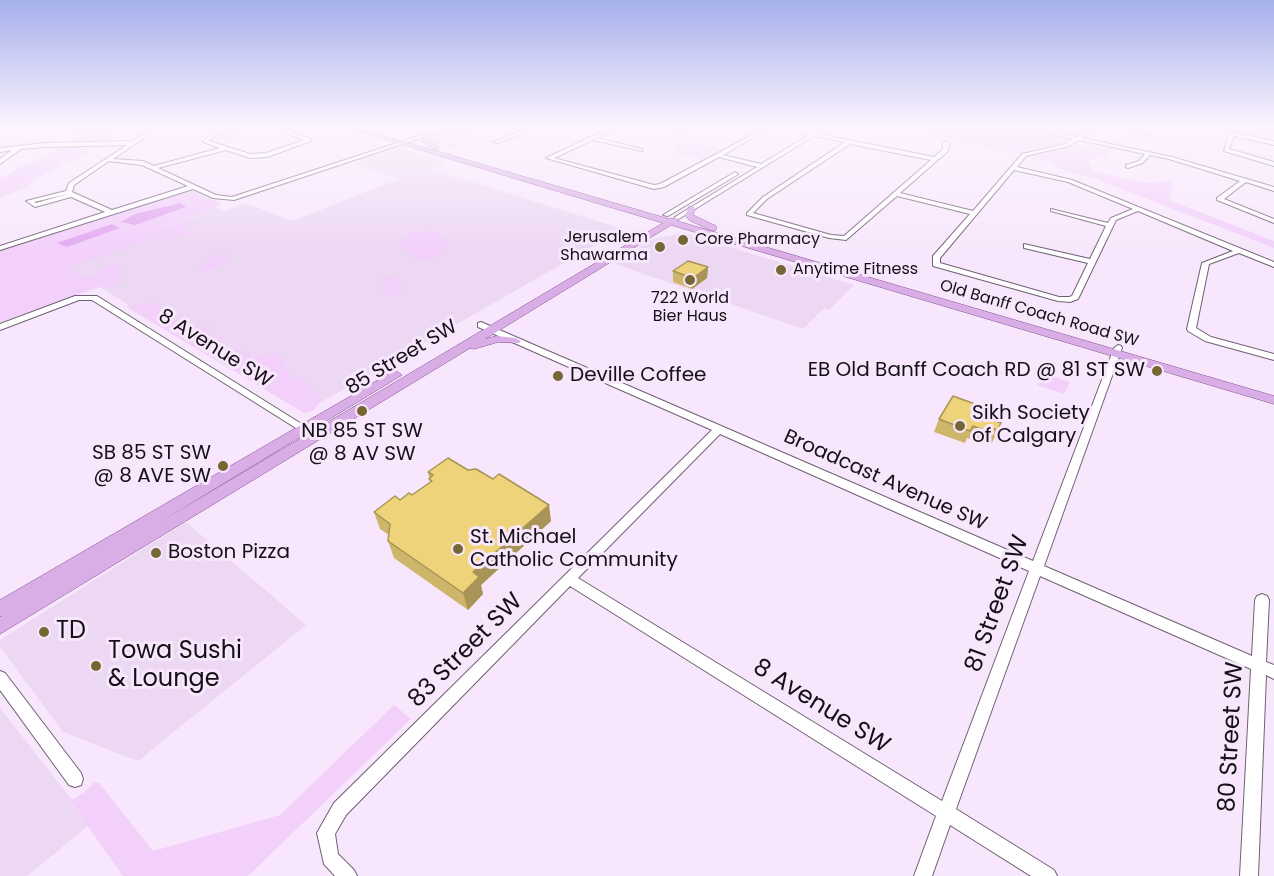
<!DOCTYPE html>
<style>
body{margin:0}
canvas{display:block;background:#f8e7fc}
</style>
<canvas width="1274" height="876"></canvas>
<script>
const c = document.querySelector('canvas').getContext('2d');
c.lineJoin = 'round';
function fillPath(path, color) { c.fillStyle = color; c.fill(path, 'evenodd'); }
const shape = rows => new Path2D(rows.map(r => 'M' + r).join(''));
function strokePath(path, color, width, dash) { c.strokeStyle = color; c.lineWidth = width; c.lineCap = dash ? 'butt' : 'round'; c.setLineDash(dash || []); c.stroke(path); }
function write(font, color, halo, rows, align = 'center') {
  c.font = font + ' Poppins,sans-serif'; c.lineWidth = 6; c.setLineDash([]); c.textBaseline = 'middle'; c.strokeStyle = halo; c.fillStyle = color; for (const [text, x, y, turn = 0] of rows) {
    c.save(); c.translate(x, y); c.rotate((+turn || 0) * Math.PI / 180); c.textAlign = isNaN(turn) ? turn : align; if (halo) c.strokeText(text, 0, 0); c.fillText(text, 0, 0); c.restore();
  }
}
fillPath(shape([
 [461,127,496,127,457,141,457,149,430,142,430,138],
 [399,148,446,162,430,169,623,229,316,405,211,356,56,260,215,206,224,211,246,203,292,221,399,179,354,163],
 [684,233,854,285,829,310,824,308,803,329,615,264,652,239],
 [186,522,306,625,138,761,63,732,0,647,0,640],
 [0,708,72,800,72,805,88,826,27,876,0,876]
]), '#edd8f3');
fillPath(shape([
 [76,127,124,127,105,142,71,142],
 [937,127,1014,127,1068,140,1020,154,925,137],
 [1193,127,1274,127,1274,137,1267,140,1239,132,1225,131,1222,134],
 [224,128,252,137,227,145,211,140],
 [697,144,721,149,703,159,677,153,673,145],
 [96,145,87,153,33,180,28,187,0,197,0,178,64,146],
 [1083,145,1112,149,1108,156,1090,159,1088,164,1094,170,1128,180,1150,183,1174,181,1169,200,1274,241,1274,248,1096,179,1054,167,1055,163,1029,158],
 [192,191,222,204,155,229,194,220,196,224,184,229,189,234,186,236,163,240,157,237,68,267,85,278,99,273,102,267,117,264,121,269,121,280,115,285,104,289,99,287,0,323,0,250,181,192],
 [426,231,438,232,444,238,448,246,443,253,428,259,413,259,408,256,412,253,400,249,402,240,409,233],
 [218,254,230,255,229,260,208,271,200,270,201,268,199,266,207,262,206,258],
 [391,276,404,284,400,287,403,295,385,295,383,291,388,287,379,282,382,278],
 [158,302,166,313,191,320,190,326,210,328,209,339,223,337,211,356,227,349,237,348,254,357,274,353,285,362,290,376,302,379,322,400,313,411,304,413,125,306],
 [1045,374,1070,382,1064,394,1037,385],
 [394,705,411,719,248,876,123,876,72,804,72,800,85,792,94,782,99,783,153,851,280,815]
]), '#f2d0fa');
fillPath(shape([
 [180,203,186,207,135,225,121,222,135,214],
 [112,224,120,228,67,247,57,243]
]), '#e2aaf0');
const minor = shape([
 [154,127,160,127,113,159,143,161,154,166,220,148,203,142,217,127,223,127,209,141,250,154,266,153,304,140,270,127,278,127,311,139,311,141,267,157,250,158,226,150,158,168,216,195,232,197,446,127,454,127,234,200,213,198,193,189,0,250,0,246,105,212,71,197,35,207,26,201,66,191,69,183,127,145,46,147,21,149,0,164,0,159,12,150,0,152,0,148,46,143,132,141,154,127],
 [109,161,142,165,188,186,112,210,72,192,74,185,109,161],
 [68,194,36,203,34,202,68,194],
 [531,127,539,127,498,143,493,142,531,127],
 [612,127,619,127,597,138,642,149,642,151,593,140,554,158,654,185,660,184,761,130,758,127,764,127,767,130,723,155,761,164,809,135,804,134,804,132,813,133,822,127,829,127,818,134,934,157,943,149,943,143,946,141,949,143,948,151,900,193,973,211,1022,154,1065,144,1073,139,1020,127,1030,127,1077,137,1093,127,1100,127,1082,138,1172,157,1274,187,1274,191,1246,182,1224,199,1274,219,1274,223,1217,200,1217,198,1240,181,1169,159,1150,155,1143,163,1128,168,1126,167,1126,165,1139,161,1145,154,1079,140,1069,146,1026,156,1017,167,1072,180,1274,262,1274,267,1239,253,1209,264,1196,328,1211,337,1274,354,1274,360,1205,341,1188,331,1187,329,1202,263,1233,251,1138,211,1116,220,1078,299,1070,302,1058,301,933,266,933,256,970,214,897,196,846,240,829,238,747,215,747,213,763,197,845,142,814,136,677,220,675,219,675,217,757,167,719,157,664,187,654,189,546,158,612,127],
 [850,144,931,160,844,236,831,235,753,213,767,199,850,144],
 [1014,170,1068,182,1133,209,1111,218,1108,223,1051,209,1051,211,1106,226,1090,259,1024,244,1024,248,1088,263,1072,296,1069,297,1059,297,940,263,940,258,1014,170],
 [659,127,670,127,685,131,682,133,659,127],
 [1114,127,1146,130,1149,130,1151,127,1157,127,1151,134,1114,127],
 [1232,132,1274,141,1274,145,1234,136,1229,149,1274,162,1274,166,1224,151,1229,134,1232,132],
 [735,172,738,174,737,175,668,216,663,215,735,172],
 [75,296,97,296,316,433,315,435,307,435,92,300,79,300,0,330,0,324,75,296],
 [481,322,1033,561,1114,348,1118,345,1121,346,1122,348,1044,566,1252,656,1255,600,1257,596,1262,594,1267,596,1269,600,1266,662,1274,665,1274,679,1266,675,1258,876,1240,876,1251,669,1040,576,956,809,1054,870,1057,876,1031,876,950,825,932,876,914,876,936,816,570,586,346,815,335,834,338,854,354,870,357,876,335,876,324,864,317,833,334,803,712,430,478,327,478,323,481,322],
 [720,434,1029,571,942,801,578,578,720,434],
 [0,671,5,673,81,773,83,779,81,785,75,787,69,785,0,690,0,671]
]);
const major = shape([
 [344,127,354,127,669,219,677,218,677,221,1274,396,1274,404,671,225,485,339,497,336,515,338,521,341,519,343,498,342,474,349,470,348,0,634,0,617,2,616,0,616,0,600,392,372,396,371,402,375,160,522,663,223,344,127],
 [424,135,428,135,428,139,438,147,438,149,434,149,422,141,424,135],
 [689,207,695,207,693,215,716,226,716,230,710,230,689,220,685,215,689,207]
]);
strokePath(minor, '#6f6072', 2);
strokePath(major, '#845291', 1);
fillPath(minor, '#fff');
fillPath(major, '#d9ade5');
fillPath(shape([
 [708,267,707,278,692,289,673,282,673,271],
 [983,407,981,412,994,420,1001,423,992,443,984,440,982,443,967,438,965,443,934,432,939,419],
 [428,472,551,521,481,585,483,594,468,610,394,558,388,541,389,535,380,529,374,512,412,495,430,482]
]), '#cdb56a');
fillPath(shape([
 [708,267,707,278,692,289,693,278],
 [549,505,551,521,481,585,483,594,468,610,463,593,473,572]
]), '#a79456');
const building = shape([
 [688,261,708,267,693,278,673,271,688,261],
 [953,396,983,407,981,411,995,417,993,420,1001,423,997,430,989,427,987,431,973,426,970,431,939,419,953,396],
 [448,458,468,470,476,469,493,479,499,474,549,505,473,572,479,577,463,593,388,541,390,524,374,512,395,496,400,500,409,493,412,495,432,481,429,479,433,475,428,472,448,458]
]);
fillPath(building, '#eed37b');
strokePath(building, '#a79456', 1.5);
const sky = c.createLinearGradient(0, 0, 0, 250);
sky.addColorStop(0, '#a5b0eb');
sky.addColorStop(0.51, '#fcf4fe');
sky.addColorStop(1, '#fcf4fe00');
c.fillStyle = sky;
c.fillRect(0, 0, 1274, 250);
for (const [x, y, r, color] of [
 [683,240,6,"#766634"],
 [660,247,6,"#766634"],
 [781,270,6,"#766634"],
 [690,280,6,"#766634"],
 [1157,371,6,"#766634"],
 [558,376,6,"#766634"],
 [362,411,6,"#766634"],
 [960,426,6,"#766634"],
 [223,466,6,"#766634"],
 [458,549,6,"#766634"],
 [156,553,6,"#766634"],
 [44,632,6,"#766634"],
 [96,666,6,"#766634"]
]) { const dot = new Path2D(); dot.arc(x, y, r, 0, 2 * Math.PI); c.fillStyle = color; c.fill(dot); strokePath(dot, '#f8e7fc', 2); }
write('16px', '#151017', '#f8e7fc', [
 ["Jerusalem",648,238,"right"],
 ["Shawarma",648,256,"right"],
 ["Core Pharmacy",695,240],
 ["Anytime Fitness",793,270],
 ["722 World",690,299,"center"],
 ["Bier Haus",690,317,"center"]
], 'left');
write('16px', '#151017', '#f8e7fc', [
 ["Old Banff Coach Road SW",1039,314,16]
]);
write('20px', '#151017', '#f8e7fc', [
 ["8 Avenue SW",215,349,32],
 ["85 Street SW",402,358,-31],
 ["Broadcast Avenue SW",885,481,24]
]);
write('20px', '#151017', '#f8e7fc', [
 ["EB Old Banff Coach RD @ 81 ST SW",1145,371,"right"],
 ["Deville Coffee",570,376],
 ["Sikh Society",972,414],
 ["of Calgary",972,437],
 ["NB 85 ST SW",362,432,"center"],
 ["@ 8 AV SW",362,455,"center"],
 ["SB 85 ST SW",211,454,"right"],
 ["@ 8 AVE SW",211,477,"right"],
 ["St. Michael",470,538],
 ["Catholic Community",470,561],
 ["Boston Pizza",168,553]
], 'left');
write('24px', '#151017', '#f8e7fc', [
 ["81 Street SW",998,604,-70],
 ["83 Street SW",466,651,-45],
 ["8 Avenue SW",821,707,32],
 ["80 Street SW",1232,737,-87]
]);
write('24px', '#151017', '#f8e7fc', [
 ["TD",56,632],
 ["Towa Sushi",108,652],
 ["& Lounge",108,680]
], 'left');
</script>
